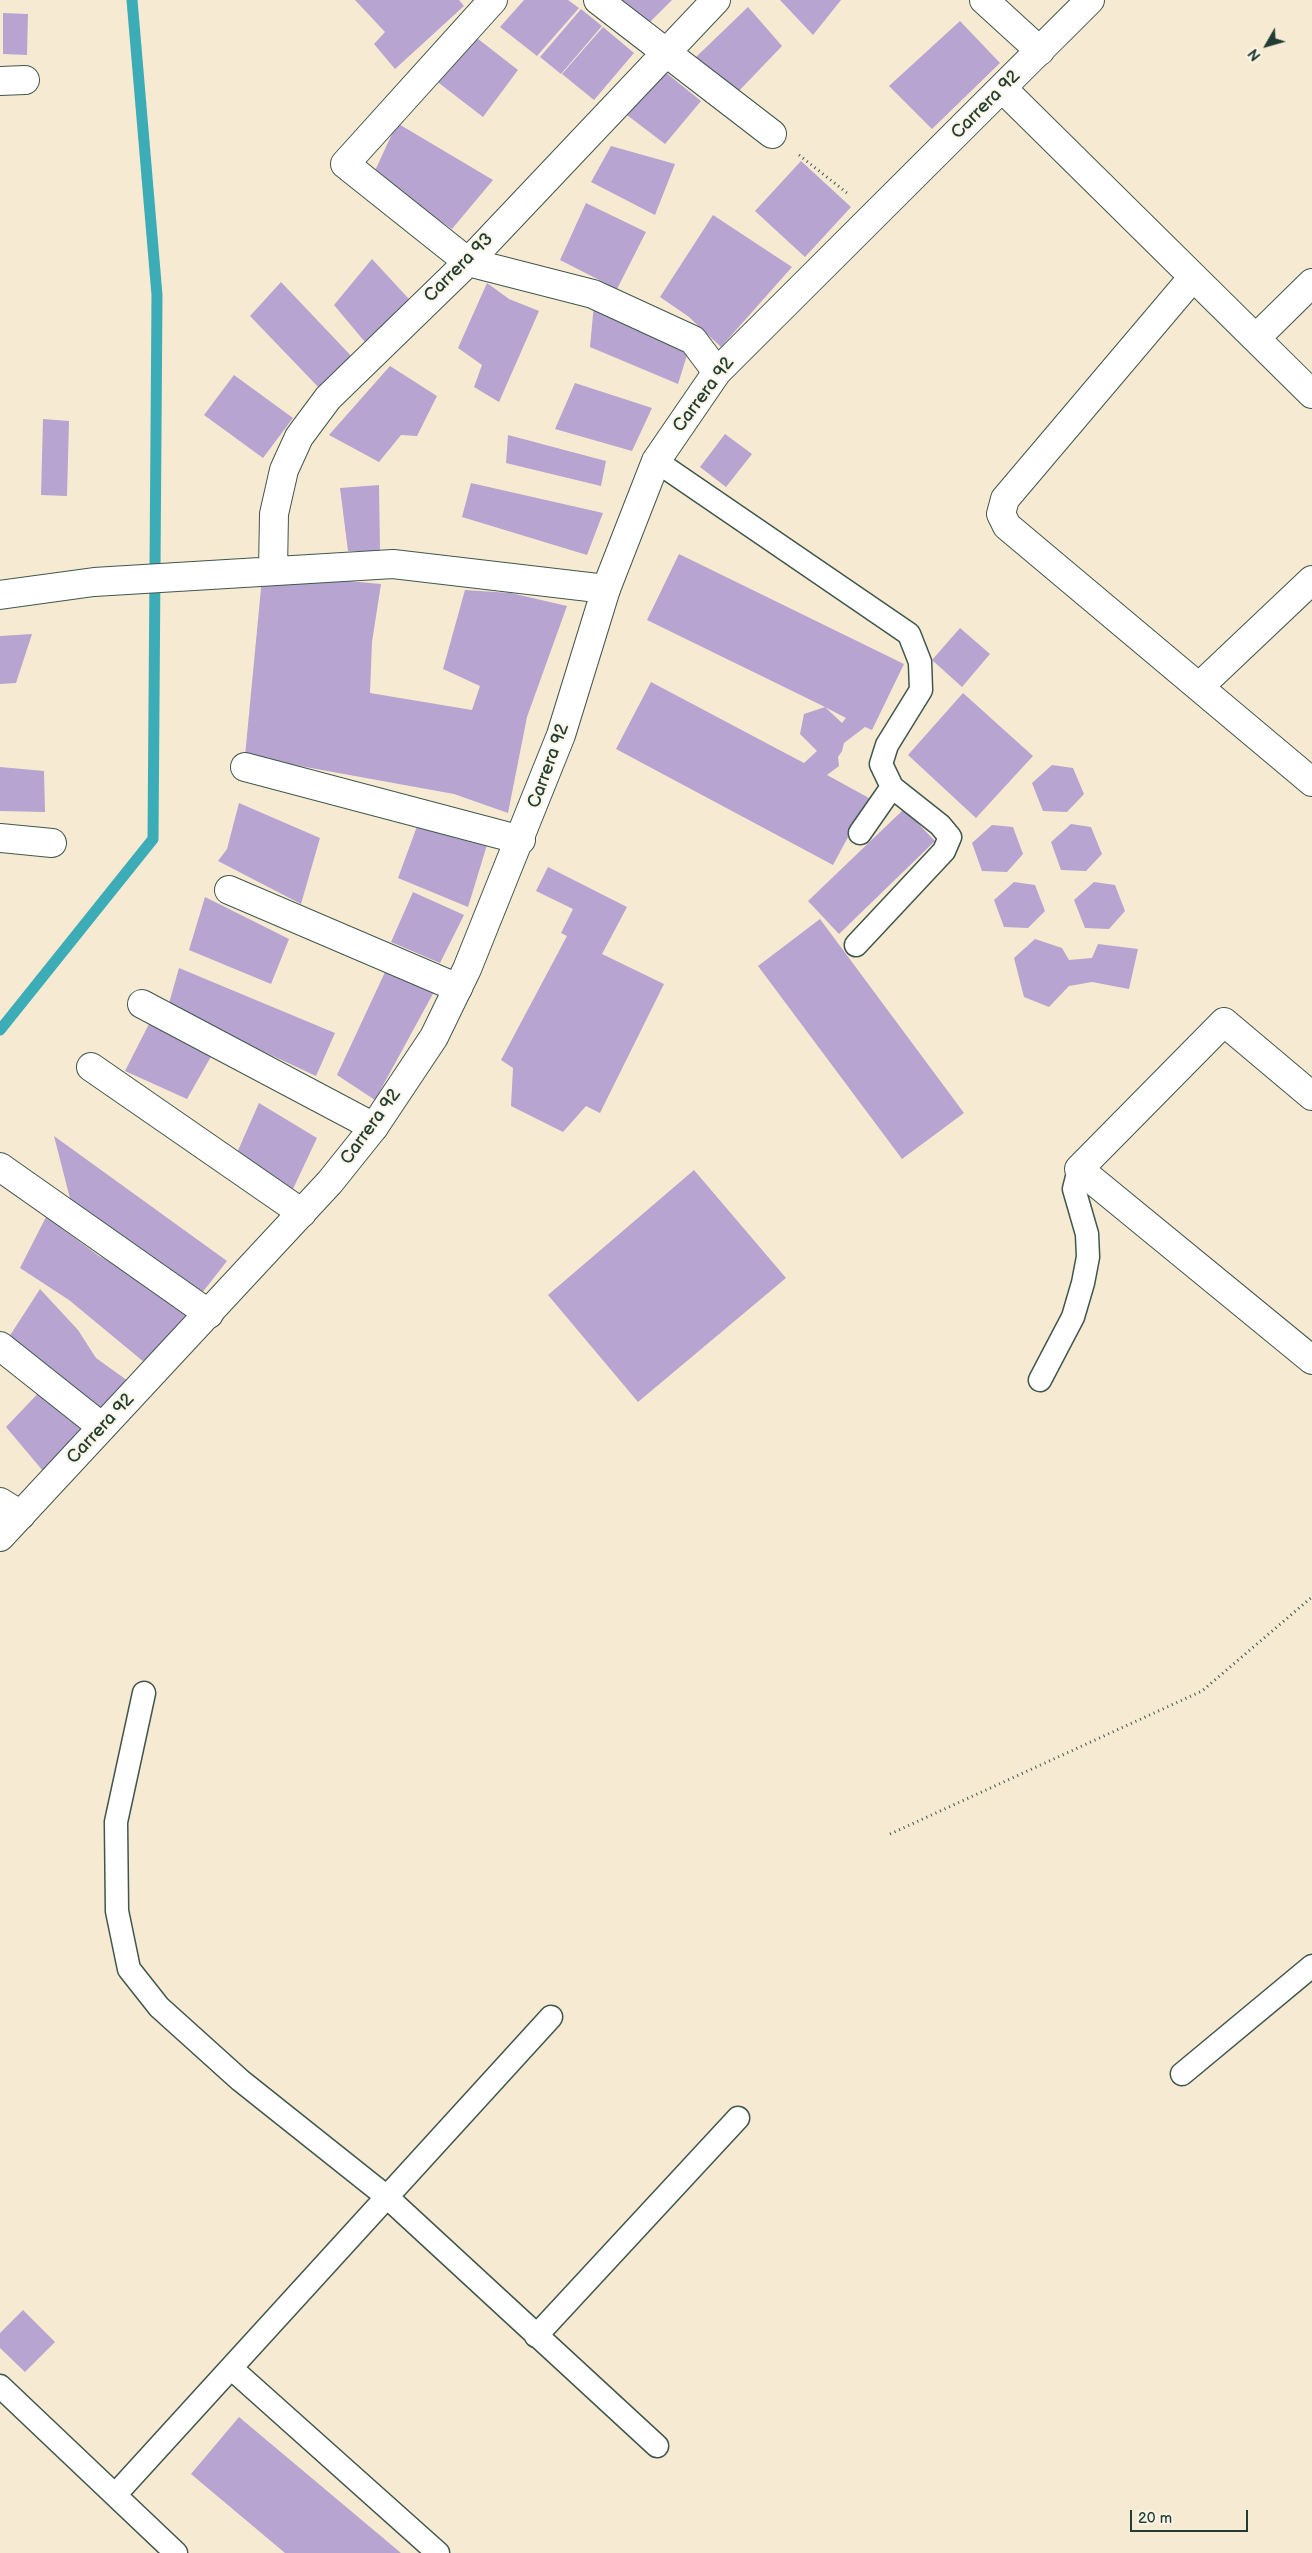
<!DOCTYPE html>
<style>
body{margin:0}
#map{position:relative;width:1312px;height:2553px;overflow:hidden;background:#f7ead2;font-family:"Balsamiq Sans",sans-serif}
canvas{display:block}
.north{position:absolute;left:1242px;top:20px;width:50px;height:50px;-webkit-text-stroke:4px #fcf5e5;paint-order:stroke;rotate:232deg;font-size:14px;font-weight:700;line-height:20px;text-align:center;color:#1f3d34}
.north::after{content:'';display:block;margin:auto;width:18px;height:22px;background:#1f3d34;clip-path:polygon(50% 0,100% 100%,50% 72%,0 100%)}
.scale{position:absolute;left:1130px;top:2510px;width:118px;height:22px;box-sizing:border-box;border:2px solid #1f3d34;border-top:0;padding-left:6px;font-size:15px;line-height:18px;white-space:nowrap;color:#1f3d34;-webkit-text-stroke:4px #fcf5e5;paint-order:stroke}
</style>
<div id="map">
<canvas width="1312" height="2553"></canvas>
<div class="north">N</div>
<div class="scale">20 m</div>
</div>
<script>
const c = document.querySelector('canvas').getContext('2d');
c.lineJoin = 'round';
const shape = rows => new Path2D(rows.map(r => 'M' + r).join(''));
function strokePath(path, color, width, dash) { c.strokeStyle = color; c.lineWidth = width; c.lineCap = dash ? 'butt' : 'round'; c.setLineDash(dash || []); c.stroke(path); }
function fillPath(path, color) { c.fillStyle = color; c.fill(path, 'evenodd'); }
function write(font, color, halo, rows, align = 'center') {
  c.font = font + ' "Balsamiq Sans",sans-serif'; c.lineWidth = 4; c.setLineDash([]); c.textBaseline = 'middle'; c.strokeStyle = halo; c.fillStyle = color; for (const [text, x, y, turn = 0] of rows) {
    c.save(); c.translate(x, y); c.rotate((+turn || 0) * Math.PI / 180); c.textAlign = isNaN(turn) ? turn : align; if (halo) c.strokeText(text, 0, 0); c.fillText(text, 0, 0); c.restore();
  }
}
strokePath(shape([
 [0,1030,153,839,157,295,132,0]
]), '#3cadb6', 11);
fillPath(shape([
 [355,0,459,0,464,6,395,69,374,44,385,32],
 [524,0,568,0,579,8,537,56,500,27],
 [615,0,672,0,644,28],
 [780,0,841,0,813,35],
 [748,7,782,46,736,94,696,57],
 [581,9,602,26,561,74,540,57],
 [3,13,28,14,27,55,3,54],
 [960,21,1000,63,932,129,889,86],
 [603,27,634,53,594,100,562,74],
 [473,35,518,70,483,117,435,80],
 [659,67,701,101,665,144,619,109],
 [397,123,493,180,452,229,373,175],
 [611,146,675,164,655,215,591,182],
 [801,161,851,207,805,257,755,211],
 [586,203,646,232,617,289,560,260],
 [713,215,792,267,721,347,689,317,660,297],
 [372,259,409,299,370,348,334,305],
 [281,282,355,360,323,392,250,316],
 [487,283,509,299,539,311,499,402,474,387,482,365,458,348],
 [594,304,688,352,678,384,590,347],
 [390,366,437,396,417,436,401,435,379,462,329,435],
 [234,375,293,418,263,458,204,415],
 [575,383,652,408,632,451,555,429],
 [43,419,69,421,67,496,41,495],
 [725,434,752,454,726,487,700,467],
 [508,435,606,461,601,486,506,463],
 [471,483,603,513,587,555,462,517],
 [379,485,380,551,348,551,340,488],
 [679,554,904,664,872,730,865,727,844,743,842,751,838,757,839,766,827,775,869,798,833,865,616,749,651,682,804,763,817,751,800,734,804,714,825,707,842,723,846,718,823,706,647,620],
 [262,578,326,579,381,584,372,642,370,693,472,710,480,686,443,669,465,590,511,593,567,606,527,717,508,813,454,794,245,756],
 [960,628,990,654,962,687,932,660],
 [32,634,16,683,0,684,0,636],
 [963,693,1033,756,976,818,908,755],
 [1052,765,1073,768,1084,794,1067,812,1043,811,1032,783],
 [0,767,44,771,45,812,0,811],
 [239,803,320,838,301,904,218,861,227,849],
 [904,809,935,841,839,934,808,901],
 [419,821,487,845,468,907,398,878],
 [1071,824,1091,827,1102,854,1086,871,1061,870,1051,842],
 [992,825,1013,827,1023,854,1007,872,982,871,972,843],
 [548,867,627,907,602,954,664,984,600,1113,586,1106,563,1132,511,1106,513,1068,501,1060,567,936,561,933,573,909,536,891],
 [1014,882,1035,885,1045,911,1028,928,1004,927,994,900],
 [1094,882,1115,885,1125,911,1109,929,1085,928,1074,900],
 [413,892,464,915,440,963,391,942],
 [205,897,289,939,271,984,189,950],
 [820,919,964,1113,902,1159,758,966],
 [1035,939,1062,948,1069,960,1092,958,1098,944,1138,949,1129,989,1092,982,1069,986,1049,1007,1024,997,1014,958],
 [179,968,335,1033,316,1076,168,1007],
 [386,970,435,990,375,1100,337,1075],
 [151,1020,213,1053,187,1099,125,1071],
 [259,1103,317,1138,292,1191,236,1155],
 [54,1136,227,1261,198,1298,74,1214],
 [694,1170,786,1278,638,1402,548,1295],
 [46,1217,99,1256,153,1284,193,1312,150,1367,69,1300,20,1268],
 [40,1289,78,1330,96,1358,128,1381,97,1415,73,1386,9,1337],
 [47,1384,91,1431,43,1471,6,1427],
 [23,2310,55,2342,25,2372,0,2348,0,2333],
 [239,2417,401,2553,285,2553,191,2474]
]), '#b7a4d0');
const service = shape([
 [656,461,909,634,920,662,921,690,887,745,881,764,892,787,940,825,950,837,944,851,856,945],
 [860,833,892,787],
 [1040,1380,1073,1317,1083,1283,1088,1257,1087,1234,1074,1189,1079,1169],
 [144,1693,116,1822,117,1911,129,1969,159,2007,240,2080,387,2197,657,2446],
 [1182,2074,1312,1966],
 [536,2336,738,2118],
 [231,2368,438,2553],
 [0,2386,176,2553],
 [115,2495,551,2017]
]);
const minor = shape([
 [493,0,345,164,468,262,593,294,693,340,717,372],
 [598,0,772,134],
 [984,0,1040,51],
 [0,81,25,80],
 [1003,89,1312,394],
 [1193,277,1005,499,1001,514,1007,526,1312,782],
 [1256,338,1312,283],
 [273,570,274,514,284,470,299,437,328,398,468,262,716,0],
 [0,595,94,582,393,564,606,589],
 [1199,687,1312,580],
 [245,767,521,840],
 [0,838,52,843],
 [229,890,458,988],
 [142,1004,374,1127],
 [91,1067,302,1213],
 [1312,1096,1224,1022,1079,1169,1312,1360],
 [0,1167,209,1314],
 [0,1346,102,1427],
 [0,1502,21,1515]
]);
const tertiary = shape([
 [0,1537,330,1182,374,1127,434,1037,467,969,561,735,606,589,656,461,717,372,1090,0]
]);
strokePath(service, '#3f574c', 25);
strokePath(minor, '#3f574c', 30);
strokePath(tertiary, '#3f574c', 30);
strokePath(shape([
 [799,155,847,193],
 [890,1834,1202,1691,1312,1597]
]), '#3f574c', 3, [1, 4]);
strokePath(service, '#fff', 22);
strokePath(minor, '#fff', 28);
strokePath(tertiary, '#fff', 28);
write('18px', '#1f3d34', '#fcf5e5', [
 ["Carrera 92",986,105,-45],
 ["Carrera 93",459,268,-45],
 ["Carrera 92",704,395,-53],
 ["Carrera 92",549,766,-70],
 ["Carrera 92",371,1127,-54],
 ["Carrera 92",101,1429,-47]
]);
</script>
